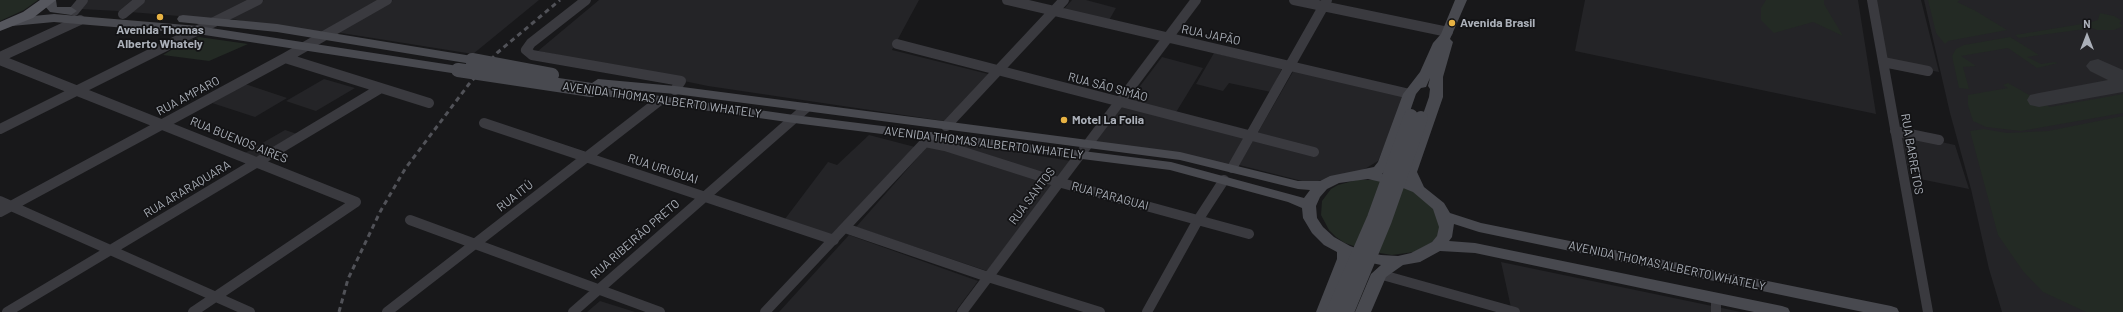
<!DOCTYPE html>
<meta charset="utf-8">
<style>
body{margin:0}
#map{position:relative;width:2123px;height:312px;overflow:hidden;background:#18181a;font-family:Barlow,sans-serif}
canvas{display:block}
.north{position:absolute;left:2067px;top:16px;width:40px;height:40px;-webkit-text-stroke:3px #131315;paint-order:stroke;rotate:0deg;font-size:11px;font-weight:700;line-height:16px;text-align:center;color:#abb0b9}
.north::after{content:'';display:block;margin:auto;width:14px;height:18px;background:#abb0b9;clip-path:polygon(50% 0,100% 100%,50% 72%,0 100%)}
</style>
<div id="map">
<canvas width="2123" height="312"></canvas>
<div class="north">N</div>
</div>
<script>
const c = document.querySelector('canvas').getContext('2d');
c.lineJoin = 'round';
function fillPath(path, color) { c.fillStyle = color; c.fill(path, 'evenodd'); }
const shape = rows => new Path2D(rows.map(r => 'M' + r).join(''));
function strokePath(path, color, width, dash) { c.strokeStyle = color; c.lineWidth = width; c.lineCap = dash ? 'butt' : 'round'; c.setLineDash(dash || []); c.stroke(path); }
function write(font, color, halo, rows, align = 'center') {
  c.font = font + ' Barlow,sans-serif'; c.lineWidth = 3.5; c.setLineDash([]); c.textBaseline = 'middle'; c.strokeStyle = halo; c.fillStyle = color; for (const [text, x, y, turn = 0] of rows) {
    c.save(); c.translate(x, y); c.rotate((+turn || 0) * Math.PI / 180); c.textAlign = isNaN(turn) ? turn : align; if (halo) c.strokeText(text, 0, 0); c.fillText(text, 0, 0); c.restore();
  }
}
fillPath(shape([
 [88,0,132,0,119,11,80,9],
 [142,0,254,0,216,19,130,12],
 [264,0,382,0,323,32,247,22,228,18],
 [393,0,539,0,473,54,335,32],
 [599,0,919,0,892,50,988,74,944,121,708,86,538,51],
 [1072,0,1086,0,1116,8,1108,22,1063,10],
 [1585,0,1858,0,1876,114,1575,51],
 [1876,0,1921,0,1939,72,1886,62],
 [1924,0,2123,0,2123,312,2002,312,1989,269,1971,189,1950,113],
 [1214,53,1282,68,1271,92,1229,83,1223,91,1196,84],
 [1162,57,1203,68,1175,114,1128,102],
 [1294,70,1405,96,1378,161,1363,170,1310,183,1239,165],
 [324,79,355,88,316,111,286,101],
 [245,84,287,98,255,117,212,103],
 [1121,105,1245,137,1229,165,1093,143],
 [285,130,297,134,263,155,254,157,245,153],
 [1900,133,1955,145,1969,189,1910,177],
 [869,135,915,147,831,235,785,219,828,162,837,165],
 [934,139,1071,161,987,271,856,227],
 [849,235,978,281,955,312,779,312],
 [1501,262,1741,312,1512,312],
 [600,301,635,312,587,312]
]), '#242427');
fillPath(shape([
 [0,0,38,0,24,10,0,21],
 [1766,0,1824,0,1824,4,1843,36,1813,22,1774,33,1761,20,1761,8],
 [1928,0,1960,0,1957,2,1974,10,2007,30,1948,41,1945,44,1936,33],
 [2100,13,2114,16,2122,21,2119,23,2123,26,2114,30,2097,30,2092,28,2019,38,2015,35,2088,23,2098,20],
 [199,37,248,44,209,61,163,55,186,41],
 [2010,37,2039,55,2027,57,2041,64,2054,62,2058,63,2037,68,2008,48,1961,56,1976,66,1963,67,1969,89,1959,88,1952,56,1956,49,1964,45],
 [2008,83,2050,107,2123,94,2123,113,2021,131,1986,127,1973,121,1968,105,1968,95,2008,88,2003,85],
 [2123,116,2123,312,2086,312,2043,292,2023,271,1998,235,1970,131,1983,129,2007,133,2048,131],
 [1357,180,1380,180,1412,190,1429,202,1439,216,1440,231,1437,237,1431,243,1414,252,1392,255,1368,251,1345,243,1336,237,1329,230,1321,215,1322,201,1331,189,1338,185]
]), '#232a24');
fillPath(shape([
 [2098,59,2123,70,2123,92,2039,107,2030,105,2027,100,2030,95,2039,93,2108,80,2090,71,2086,66,2090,61,2098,59]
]), '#343539');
strokePath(shape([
 [586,0,531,43,526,50,532,55,681,81,675,90],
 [1007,0,1410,94],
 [1294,0,1448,32],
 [1872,0,1928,312],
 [74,11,83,0],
 [123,14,140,0],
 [897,44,1314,152],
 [0,57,80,20],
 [285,58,429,103],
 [0,60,356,202],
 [1883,62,1928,71],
 [484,123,834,240],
 [946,126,1064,0],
 [0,129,258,0],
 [1895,131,1939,140],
 [925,142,945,146,1058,182,1249,234],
 [1232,168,1327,0],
 [0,201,250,312],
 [0,212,285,58,387,0],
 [410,220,660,312],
 [845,228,988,277,1100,312],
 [1379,274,1515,312],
 [1716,298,1716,312],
 [7,312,381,88],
 [193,312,356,202],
 [387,312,659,101],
 [573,312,806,108],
 [765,312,929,138],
 [962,312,1196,0],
 [1147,312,1198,220,1224,180]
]), '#3a3a3f', 10);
fillPath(shape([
 [44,0,56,0,57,7,71,7,77,11,71,15,50,12,44,5,44,0],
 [1455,0,1467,0,1450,39,1453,42,1443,77,1443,97,1417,172,1424,187,1444,203,1450,213,1481,223,1891,306,1897,308,1899,312,1863,312,1479,232,1454,224,1452,237,1449,241,1475,243,1782,306,1788,308,1790,312,1754,312,1475,253,1440,251,1420,262,1403,265,1386,277,1371,312,1355,312,1371,274,1381,265,1353,259,1332,312,1316,312,1337,259,1337,252,1324,245,1312,233,1303,218,1302,208,1288,202,1170,170,794,123,604,96,598,92,604,88,794,115,1171,162,1304,198,1310,190,1298,189,1180,160,675,94,598,87,592,83,598,79,675,86,1180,152,1298,181,1320,181,1330,176,1374,167,1378,162,1403,94,1420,72,1433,43,1441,34,1455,0],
 [1430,78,1428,86,1430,89,1429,97,1403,172,1406,179,1382,174,1392,163,1416,94,1421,88,1426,87,1430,78],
 [1368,179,1398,186,1413,192,1433,209,1439,227,1437,236,1432,242,1411,253,1398,256,1381,255,1366,252,1350,246,1334,237,1323,227,1317,218,1316,206,1320,197,1327,189,1339,183,1368,179],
 [54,14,198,26,458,66,464,70,458,74,198,34,54,22,12,26,6,22,12,18,54,14],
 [183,15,277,24,472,56,478,60,472,64,277,32,179,22,177,19,179,16,183,15]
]), '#48494f');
fillPath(shape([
 [40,0,56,0,33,18,0,31,0,22,23,12,40,0]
]), '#56575e');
strokePath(shape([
 [339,312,348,279,380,212,405,169,469,84,497,53,560,0]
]), '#515258', 3, [5, 4]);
strokePath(shape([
 [472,60,552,75],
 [458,70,591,90],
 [1333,312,1374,218,1411,116],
 [1347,312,1385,220,1421,118]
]), '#48494f', 14);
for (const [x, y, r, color] of [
 [160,17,4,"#e7b243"],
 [1452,23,4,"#e7b243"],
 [1064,120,4,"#e7b243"]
]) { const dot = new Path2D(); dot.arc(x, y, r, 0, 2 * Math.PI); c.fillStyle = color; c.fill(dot); strokePath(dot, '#131315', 1.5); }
write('bold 12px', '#abb0b9', '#131315', [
 ["Avenida Brasil",1460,23],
 ["Avenida Thomas",160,30,"center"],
 ["Alberto Whately",160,44,"center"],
 ["Motel La Folia",1072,120]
], 'left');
write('12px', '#abb0b9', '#131315', [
 ["RUA JAPÃO",1211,35,12],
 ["RUA SÃO SIMÃO",1108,87,15],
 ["RUA AMPARO",188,96,-28],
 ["AVENIDA THOMAS ALBERTO WHATELY",662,100,8],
 ["RUA BUENOS AIRES",239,140,22],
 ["AVENIDA THOMAS ALBERTO WHATELY",984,143,7],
 ["RUA BARRETOS",1912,154,80],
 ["RUA URUGUAI",663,169,18],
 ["RUA ARARAQUARA",187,189,-31],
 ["RUA ITÚ",515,196,-38],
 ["RUA SANTOS",1032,196,-53],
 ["RUA PARAGUAI",1110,196,15],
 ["RUA RIBEIRÃO PRETO",635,239,-41],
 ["AVENIDA THOMAS ALBERTO WHATELY",1667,266,12]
]);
</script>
